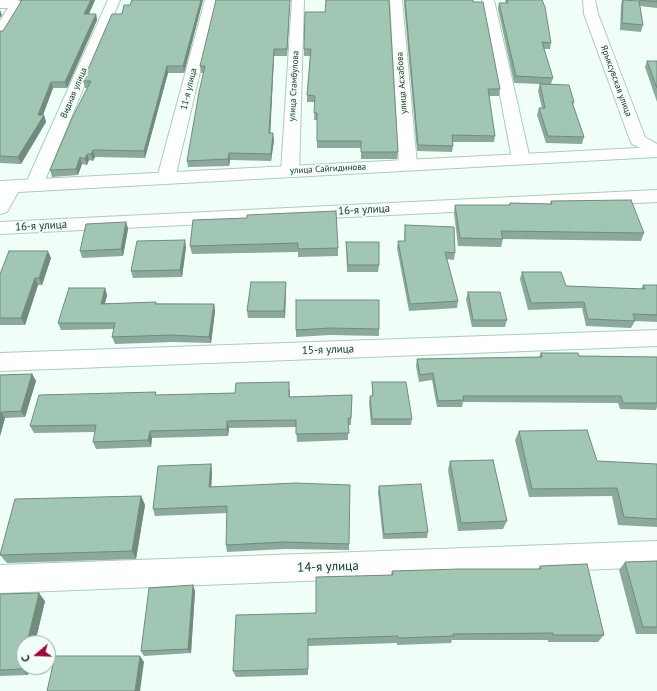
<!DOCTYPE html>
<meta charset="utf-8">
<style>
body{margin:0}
#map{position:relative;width:657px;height:691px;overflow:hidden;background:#f0fff7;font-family:"PT Sans",sans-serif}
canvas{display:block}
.north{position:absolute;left:16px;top:635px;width:40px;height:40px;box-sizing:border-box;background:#f0fff7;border:1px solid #9baaa2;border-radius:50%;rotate:251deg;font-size:11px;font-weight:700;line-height:16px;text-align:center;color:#1c2a23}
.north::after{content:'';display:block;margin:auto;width:14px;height:18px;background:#a2053a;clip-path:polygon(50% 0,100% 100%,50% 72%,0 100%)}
</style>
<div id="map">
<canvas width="657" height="691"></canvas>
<div class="north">С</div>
</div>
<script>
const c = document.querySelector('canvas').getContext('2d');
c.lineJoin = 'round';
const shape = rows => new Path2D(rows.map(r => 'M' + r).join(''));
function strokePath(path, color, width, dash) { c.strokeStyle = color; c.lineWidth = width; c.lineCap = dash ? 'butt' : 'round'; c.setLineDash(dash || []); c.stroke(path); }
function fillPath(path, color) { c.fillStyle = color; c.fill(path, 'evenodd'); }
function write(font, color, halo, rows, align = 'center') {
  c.font = font + ' "PT Sans",sans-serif'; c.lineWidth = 3.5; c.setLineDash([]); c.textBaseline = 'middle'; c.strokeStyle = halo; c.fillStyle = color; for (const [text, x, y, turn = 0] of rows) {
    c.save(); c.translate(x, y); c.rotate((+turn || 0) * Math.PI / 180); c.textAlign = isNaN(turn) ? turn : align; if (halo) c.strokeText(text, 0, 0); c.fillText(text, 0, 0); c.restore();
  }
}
const minor = shape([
 [0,0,17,0,24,4,5,36,0,37,0,21,8,8,0,8,0,0],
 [108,0,120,0,43,185,40,189,34,191,28,189,25,185,108,0],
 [205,0,217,0,175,178,172,182,166,183,160,182,157,178,205,0],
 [292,0,304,0,299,172,296,176,290,177,284,176,281,172,292,0],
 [390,0,402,0,417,165,414,169,408,170,402,169,399,165,390,0],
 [482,0,494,0,530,159,527,163,521,164,515,163,512,159,482,0],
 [583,0,595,0,598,14,645,137,657,144,657,156,632,144,630,140,584,14,583,0],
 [12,181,18,183,21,187,7,212,0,214,0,192,6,183,12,181],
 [657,190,657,202,0,234,0,222,657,190],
 [657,330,657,346,0,371,0,353,657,330],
 [657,541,657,567,0,593,0,565,657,541]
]);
const major = shape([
 [657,147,657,157,0,193,0,181,657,147]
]);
strokePath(minor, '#a9cdbb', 2);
strokePath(major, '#a9cdbb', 2);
fillPath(minor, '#fff');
fillPath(major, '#fff');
fillPath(shape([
 [19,0,95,0,89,14,96,14,97,20,67,88,53,88,43,115,44,115,46,122,21,164,0,163,0,31,3,31,21,2],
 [203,0,184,73,168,73,145,158,95,157,93,161,89,160,87,165,82,164,78,175,52,177,50,170,87,88,85,88,83,81,122,14],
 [290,0,287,56,274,56,270,133,274,140,271,161,230,160,229,166,188,167,187,161,204,73,201,73,200,66],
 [404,0,473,0,500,89,499,96,489,96,495,136,494,142,453,142,453,146,452,152,417,151,404,4],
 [505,0,542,0,551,43,550,49,544,49,553,78,551,84,574,102,573,105,584,137,582,144,546,143,537,115,539,108,542,108,538,91,540,84,514,83,498,9,499,3,506,3],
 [622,0,638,1,638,0,657,0,657,8,640,6,643,25,641,32,620,30,621,5],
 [325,12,398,152,397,159,361,159,361,148,317,148,317,120,314,120,315,102,307,102,307,95,310,56,304,56,304,49],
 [647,61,657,61,657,102,645,67],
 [551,201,644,233,641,241,503,239,501,247,458,246,454,213,455,205,509,205,510,203,550,204],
 [193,220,338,248,338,256,298,257,298,252,192,254,190,246],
 [126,222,128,229,123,256,82,258,80,251],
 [405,225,455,253,454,260,447,259,458,301,457,308,409,311,397,248,398,241,404,241],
 [346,242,379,265,378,272,347,272],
 [186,247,182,277,133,278,131,271],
 [51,258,42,285,38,285,25,325,0,325,0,274],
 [522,272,566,286,641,289,643,285,657,285,657,322,635,321,631,328,586,326,582,308,528,310,520,279],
 [286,282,286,289,285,318,248,318,247,311],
 [105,288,107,295,105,303,214,304,215,311,211,343,173,342,115,344,112,337,114,329,61,330,58,323],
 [468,292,507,320,505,327,472,327,466,299],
 [296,300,379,329,379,336,330,335,296,337],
 [541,353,579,356,657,357,657,407,656,410,620,409,618,403,463,402,462,407,437,407,432,380,419,382,416,366,417,359,539,357],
 [32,374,36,381,25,417,5,418,0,436,0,375],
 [372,382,412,419,411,425,371,425,369,402,370,396,372,396],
 [290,389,290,397,352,395,351,425,348,425,348,440,297,442,296,427,229,428,228,436,152,438,151,447,96,449,93,442,95,432,34,433,30,426,157,395,235,393],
 [519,431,597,461,657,464,657,527,618,525,612,496,529,497,515,440],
 [450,461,507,521,503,529,458,531,448,470],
 [211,464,212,472,211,487,349,544,349,550,285,549,227,552,226,545,227,513,155,516,153,509],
 [379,486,428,532,427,538,383,539,378,492],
 [141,496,145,505,136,559,7,563,0,555],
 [657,561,657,634,636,634,619,570,625,562],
 [540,566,604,635,598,642,548,642,548,640,452,640,451,643,397,645,397,643,308,646,308,675,236,677,233,671,316,613,391,575,392,571,538,569],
 [195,591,191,653,144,656,141,651],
 [0,594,45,601,35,643,24,643,24,667,30,667,28,675,0,676]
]), '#8baa9b');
fillPath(shape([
 [91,0,95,0,86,20,84,14],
 [201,0,203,0,184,73,183,66],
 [290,0,287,56,287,49],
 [0,10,2,15,0,18],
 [96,14,97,20,67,88,65,82],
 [274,49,274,56,270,140,269,133],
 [167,66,168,73,145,158,144,151],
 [51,82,53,88,41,120,44,115,46,122,21,164,18,157,38,115],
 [273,133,274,140,271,161,271,154],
 [93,150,95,157,93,161,91,154],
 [229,153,230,160,229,166,228,159],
 [87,154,89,160,87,165,85,159],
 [80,157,82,164,78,175,76,169],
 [126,222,128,229,123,256,121,249],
 [185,240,186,247,182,277,180,270],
 [48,251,51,258,42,285,39,278],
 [35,278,38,285,25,325,21,318],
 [286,282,286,289,285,318,284,311],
 [105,288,107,295,103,310,101,304],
 [214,304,215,311,211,343,209,337],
 [32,374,36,381,25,417,21,411],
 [1,412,5,418,0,436,0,415],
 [227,421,229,428,228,436,227,429],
 [150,431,152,438,151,447,148,440],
 [211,464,212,472,211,494,209,487],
 [141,496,145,505,136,559,132,551],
 [193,585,195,591,191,653,188,649],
 [39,593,45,601,35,643,27,643],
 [24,655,24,667,30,667,28,675,21,669],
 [140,656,144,662,140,691,135,691]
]), '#718b7e');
const building = shape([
 [22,0,91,0,84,14,96,14,65,82,51,82,38,115,44,115,18,157,0,156,0,31,3,31,22,0],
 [132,0,201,0,183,66,167,66,144,151,93,150,91,154,87,154,85,159,80,157,76,169,50,170,73,116,91,81,83,81,112,14,122,14,124,5,130,5,132,0],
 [216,0,290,0,287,49,274,49,269,133,273,133,271,154,229,153,228,159,187,161,199,92,205,66,200,66,216,0],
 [326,0,389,0,398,152,361,152,361,141,317,141,317,113,314,113,315,96,307,95,311,49,304,49,305,12,325,12,326,0],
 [405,0,473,0,473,2,483,2,500,89,488,89,495,136,452,135,453,146,418,145,405,0],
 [507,0,542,0,545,7,551,43,542,42,553,78,516,76,499,3,508,3,507,0],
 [623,0,639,1,643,25,622,23,623,0],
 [640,0,657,0,657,2,640,0],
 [647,61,657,61,657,88,647,61],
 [540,84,569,85,574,102,572,102,584,137,548,136,539,108,545,108,540,84],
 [631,200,644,233,501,231,503,239,460,238,455,205,510,205,510,203,552,204,551,201,631,200],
 [336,211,338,248,298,249,298,243,190,246,193,220,247,218,247,215,336,211],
 [126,222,121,249,80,251,86,224,126,222],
 [405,225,454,227,455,253,445,252,458,301,410,304,398,241,405,241,405,225],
 [185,240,180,270,131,271,137,241,185,240],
 [346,242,379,242,379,265,348,265,346,242],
 [9,251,48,251,39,278,35,278,21,318,0,318,0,274,9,251],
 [522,272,561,272,566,286,645,289,643,285,657,285,657,315,633,314,635,321,588,319,584,302,531,303,522,272],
 [251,282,286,282,284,311,247,311,251,282],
 [69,288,105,288,101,304,156,302,155,304,214,304,209,337,171,335,112,337,115,323,58,323,69,288],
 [468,292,500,292,507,320,473,320,468,292],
 [296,300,379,300,379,329,330,328,296,330,296,300],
 [541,353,578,353,579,356,657,357,657,403,623,403,621,396,463,396,464,400,438,401,433,373,420,375,417,359,542,357,541,353],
 [32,374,21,411,1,412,0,415,0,375,32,374],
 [289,382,289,397,352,395,351,418,348,418,349,433,296,434,296,420,227,421,227,429,150,431,148,440,93,442,96,425,30,426,39,395,156,392,155,395,235,393,236,383,289,382],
 [372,382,406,382,412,419,372,419,370,396,373,396,372,382],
 [587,430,597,461,657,464,657,519,624,517,617,488,532,489,519,431,587,430],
 [493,460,507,521,461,523,450,461,493,460],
 [211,464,209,487,295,483,350,485,349,544,284,542,226,545,227,506,153,509,158,466,211,464],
 [421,484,428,532,384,534,379,486,421,484],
 [141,496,132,551,0,555,15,499,141,496],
 [657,561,657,627,643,627,625,562,657,561],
 [587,564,604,635,553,635,553,633,453,634,454,636,398,638,398,636,308,639,308,669,233,671,236,615,316,613,316,577,393,575,392,571,460,569,541,569,540,566,587,564],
 [193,585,188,649,141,651,149,588,193,585],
 [39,593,27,643,24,643,24,655,21,669,0,670,0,594,39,593],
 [55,656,140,656,135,691,47,691,55,656]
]);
fillPath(building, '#a2c6b4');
strokePath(building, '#718b7e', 1);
write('9px', '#1c2a23', '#f0fff7', [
 ["Ярыксувская улица",616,81,70],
 ["улица Асхабова",402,83,-94],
 ["улица Стамбулова",294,86,-87],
 ["11-я улица",189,89,-76],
 ["Видная улица",74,93,-67],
 ["улица Сайгидинова",328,169,-3]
]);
write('11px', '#1c2a23', '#f0fff7', [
 ["16-я улица",364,210,-3],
 ["16-я улица",41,226,-3],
 ["15-я улица",328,350,-2]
]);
write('13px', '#1c2a23', '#f0fff7', [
 ["14-я улица",328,567,-2]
]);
</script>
